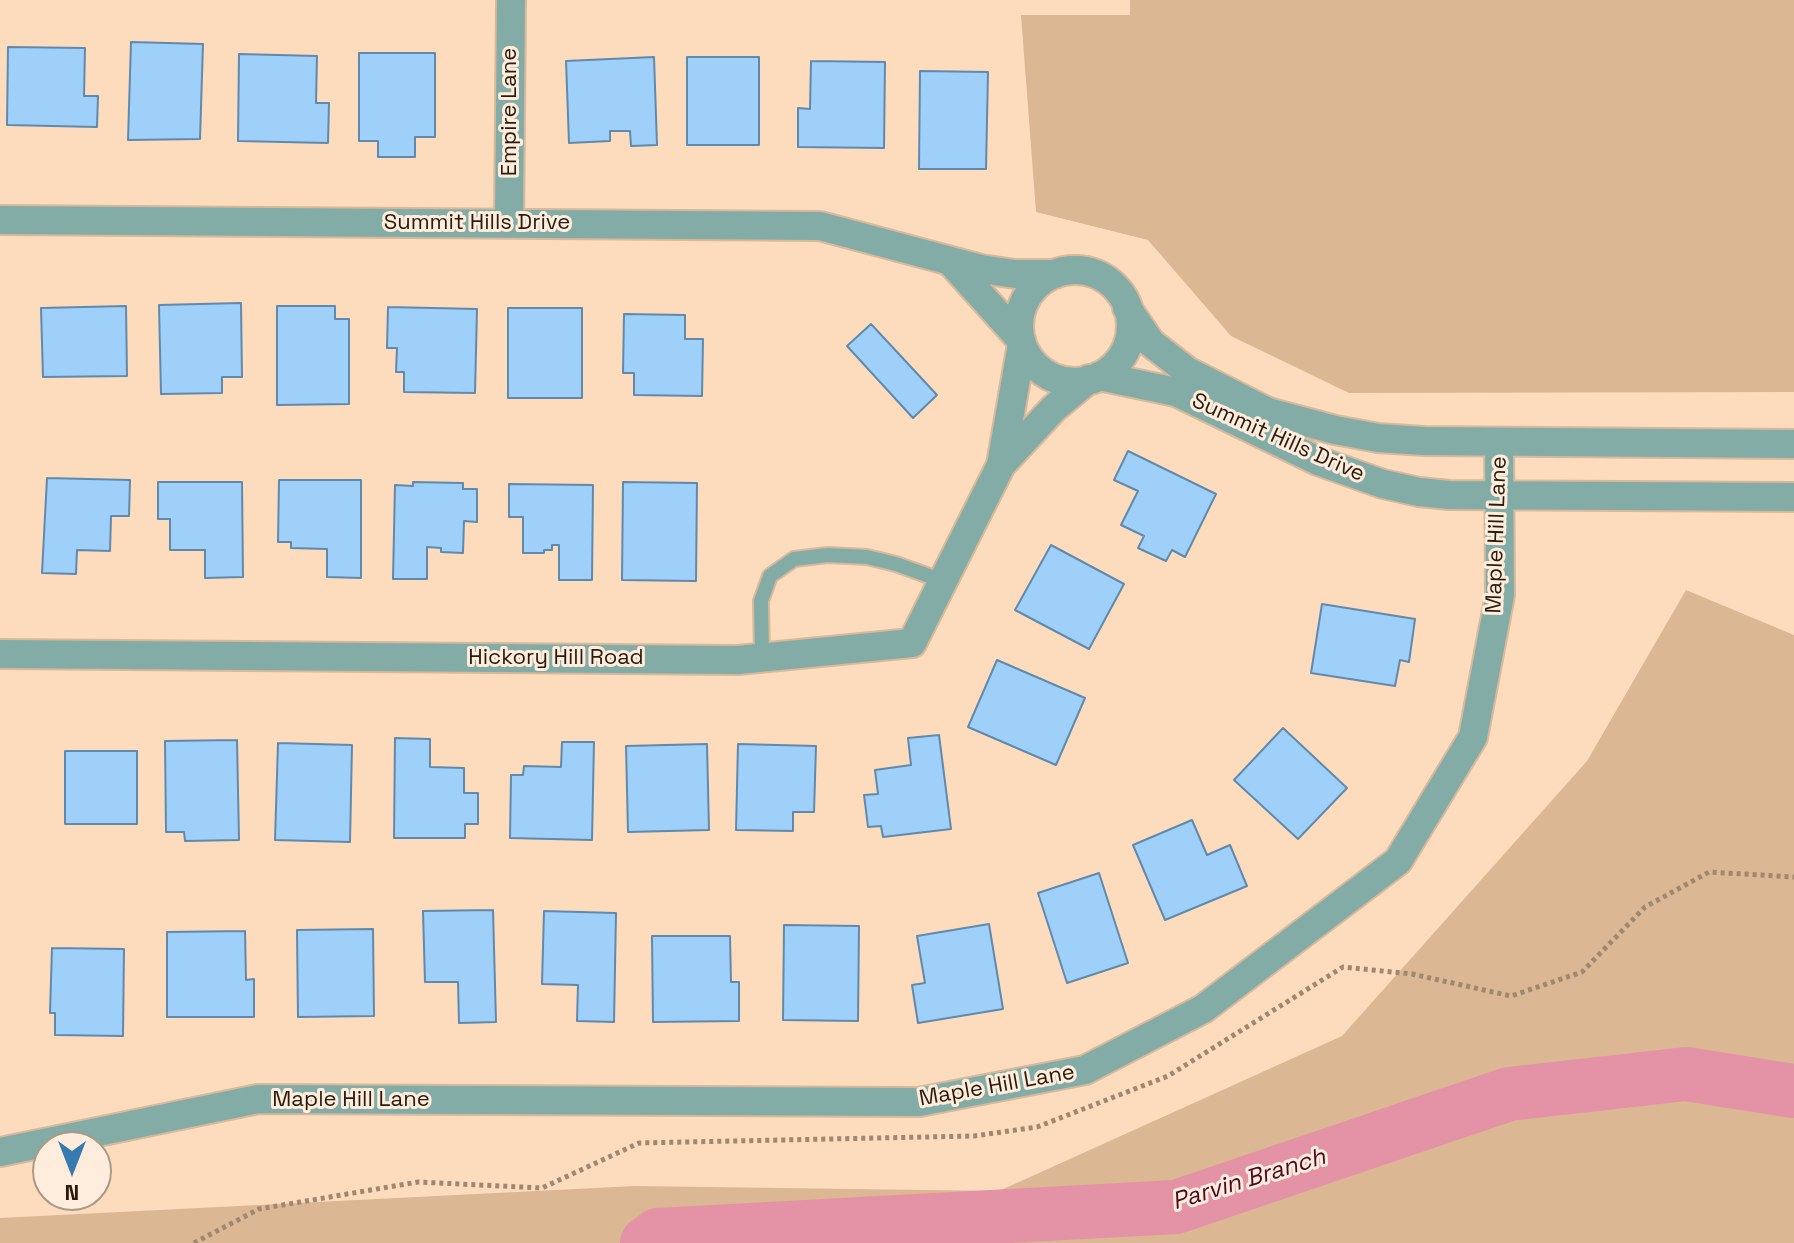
<!DOCTYPE html>
<style>
body{margin:0}
#map{position:relative;width:1794px;height:1243px;overflow:hidden;background:#fddcbd;font-family:"Space Grotesk",sans-serif}
canvas{display:block}
.north{position:absolute;left:32px;top:1131px;width:80px;height:80px;box-sizing:border-box;background:#feeddd;border:2px solid #a99989;border-radius:50%;rotate:180deg;font-size:22px;font-weight:700;line-height:32px;text-align:center;color:#2a1b0c}
.north::after{content:'';display:block;margin:auto;width:28px;height:36px;background:#367bb0;clip-path:polygon(50% 0,100% 100%,50% 72%,0 100%)}
</style>
<div id="map">
<canvas width="1794" height="1243"></canvas>
<div class="north">N</div>
</div>
<script>
const c = document.querySelector('canvas').getContext('2d');
c.lineJoin = 'round';
function fillPath(path, color) { c.fillStyle = color; c.fill(path, 'evenodd'); }
const shape = rows => new Path2D(rows.map(r => 'M' + r).join(''));
function strokePath(path, color, width, dash) { c.strokeStyle = color; c.lineWidth = width; c.lineCap = dash ? 'butt' : 'round'; c.setLineDash(dash || []); c.stroke(path); }
function write(font, color, halo, rows, align = 'center') {
  c.font = font + ' "Space Grotesk",sans-serif'; c.lineWidth = 6; c.setLineDash([]); c.textBaseline = 'middle'; c.strokeStyle = halo; c.fillStyle = color; for (const [text, x, y, turn = 0] of rows) {
    c.save(); c.translate(x, y); c.rotate((+turn || 0) * Math.PI / 180); c.textAlign = isNaN(turn) ? turn : align; if (halo) c.strokeText(text, 0, 0); c.fillText(text, 0, 0); c.restore();
  }
}
fillPath(shape([
 [1130,0,1794,0,1794,392,1349,393,1231,336,1148,240,1036,212,1021,15,1130,15],
 [1686,590,1794,635,1794,1243,0,1243,0,1218,635,1186,999,1191,1342,1036,1587,761]
]), '#dbb794');
strokePath(shape([
 [647,1243,658,1235,1176,1207,1509,1094,1686,1074,1794,1091]
]), '#e393a5', 54);
const building = shape([
 [131,42,203,44,200,139,128,140,131,42],
 [8,47,85,48,84,96,98,96,97,127,7,125,8,47],
 [359,53,435,53,435,137,415,137,415,157,378,157,378,141,359,141,359,53],
 [239,54,317,56,316,103,329,103,328,143,238,141,239,54],
 [654,57,657,145,631,146,630,131,610,131,610,141,569,143,566,61,654,57],
 [687,57,759,57,759,145,687,145,687,57],
 [811,61,885,62,884,148,798,147,798,108,810,109,811,61],
 [920,71,988,72,986,169,919,169,920,71],
 [241,303,242,377,222,377,222,393,161,394,159,305,241,303],
 [126,306,127,376,43,377,41,308,126,306],
 [277,306,335,306,335,319,349,319,349,404,277,405,277,306],
 [388,307,477,309,475,393,404,392,404,372,396,372,397,348,387,348,388,307],
 [508,308,582,308,582,398,508,398,508,308],
 [624,314,685,315,685,339,703,339,702,396,634,395,634,373,623,373,624,314],
 [871,324,937,395,913,418,847,346,871,324],
 [1128,451,1216,494,1185,557,1172,550,1166,561,1138,548,1144,536,1121,525,1138,491,1114,480,1128,451],
 [47,478,130,480,129,516,111,516,110,551,77,550,76,574,42,573,47,478],
 [279,480,361,480,361,578,327,577,327,549,291,548,291,542,278,542,279,480],
 [158,482,242,482,243,577,205,578,205,550,170,550,170,519,158,519,158,482],
 [413,482,463,483,463,489,477,489,477,522,464,521,463,553,441,552,441,548,427,547,427,579,393,579,395,485,413,486,413,482],
 [623,482,697,483,696,581,622,580,623,482],
 [509,484,593,485,592,580,559,580,559,545,552,545,552,550,544,550,544,553,523,553,523,517,509,517,509,484],
 [1051,545,1124,584,1089,649,1015,610,1051,545],
 [1322,604,1415,619,1409,662,1400,660,1395,686,1311,673,1322,604],
 [997,660,1085,698,1056,765,968,727,997,660],
 [1283,728,1347,788,1298,839,1234,780,1283,728],
 [939,735,951,829,883,837,881,826,868,827,864,795,878,794,875,770,911,765,908,738,939,735],
 [395,738,430,739,430,767,464,768,464,793,478,793,478,824,465,824,465,838,394,838,395,738],
 [237,740,239,840,185,841,184,832,166,832,165,741,237,740],
 [562,742,594,742,592,840,510,838,511,775,523,775,524,766,561,767,562,742],
 [278,743,352,745,350,842,275,840,278,743],
 [707,744,709,830,628,832,626,746,707,744],
 [738,744,816,746,814,812,793,812,793,831,736,830,738,744],
 [65,751,137,751,137,824,65,824,65,751],
 [1192,820,1207,855,1230,845,1247,886,1165,920,1133,845,1192,820],
 [1099,873,1128,963,1067,983,1038,893,1099,873],
 [493,910,496,1022,459,1023,458,982,425,982,423,911,493,910],
 [544,911,616,913,614,1022,577,1021,578,985,542,984,544,911],
 [989,924,1003,1009,918,1023,912,985,925,983,917,936,989,924],
 [784,925,859,926,858,1021,783,1020,784,925],
 [373,929,374,1016,298,1017,297,930,373,929],
 [245,931,246,980,254,979,254,1017,167,1017,167,932,245,931],
 [652,936,730,936,731,982,739,982,739,1021,653,1022,652,936],
 [52,948,124,949,123,1036,55,1035,55,1013,50,1013,52,948]
]);
fillPath(building, '#9fd0fa');
strokePath(building, '#6189ab', 2);
const service = shape([
 [762,657,761,601,770,576,794,559,828,555,867,557,896,564,943,581]
]);
const minor = shape([
 [0,220,820,226,981,269,1015,274,1055,274],
 [509,223,511,0],
 [950,261,1021,340],
 '1019 326a56 56 0 1 1 112 0a56 56 0 1 1-112 0Z',
 [1127,308,1151,343,1187,371,1268,412,1335,430,1378,438,1424,441,1794,444],
 [1099,376,1176,392,1318,461,1383,484,1419,492,1449,495,1794,497],
 [1001,465,1022,344],
 [0,654,738,660,912,643,1001,465,1053,409,1089,379],
 [0,1152,258,1099,919,1102,1085,1070,1203,1009,1398,861,1473,737,1500,595,1499,443]
]);
strokePath(service, '#d7b99d', 18);
strokePath(minor, '#d7b99d', 32);
strokePath(shape([
 [194,1243,259,1209,418,1182,542,1188,639,1143,974,1136,1037,1127,1168,1076,1343,967,1412,974,1511,996,1582,972,1645,907,1709,872,1794,877]
]), '#a0876f', 5, [4, 4]);
strokePath(service, '#84aca6', 14);
strokePath(minor, '#84aca6', 28);
write('22px', '#2a1b0c', '#feeddd', [
 ["Empire Lane",510,112,-90],
 ["Summit Hills Drive",477,223],
 ["Summit Hills Drive",1278,438,24],
 ["Maple Hill Lane",1497,535,-88],
 ["Hickory Hill Road",556,658],
 ["Maple Hill Lane",997,1086,-10],
 ["Maple Hill Lane",351,1100]
]);
write('italic 24px', '#4e0822', '#feeddd', [
 ["Parvin Branch",1249,1180,-17]
]);
</script>
